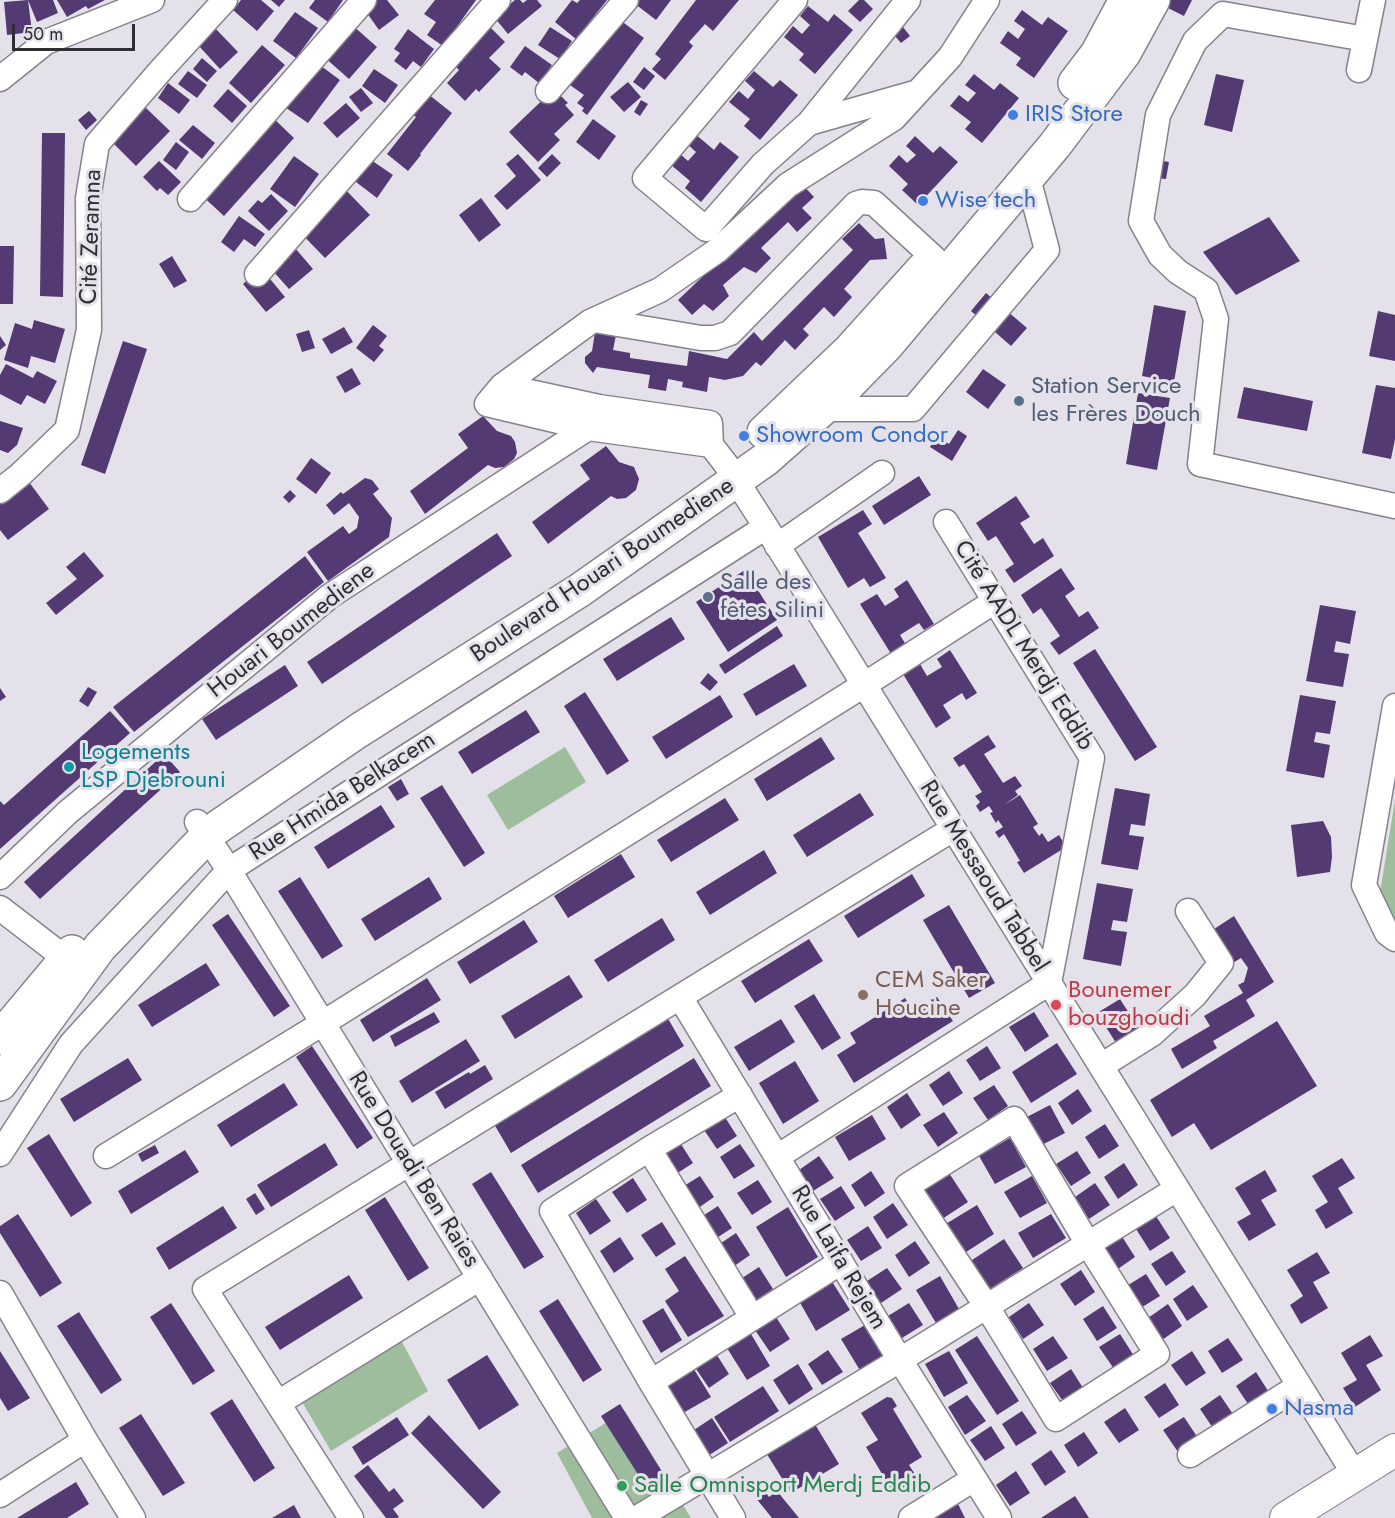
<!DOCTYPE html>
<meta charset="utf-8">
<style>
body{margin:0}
#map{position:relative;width:1395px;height:1518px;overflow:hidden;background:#e5e1eb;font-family:Jost,sans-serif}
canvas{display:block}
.scale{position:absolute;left:12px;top:24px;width:123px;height:27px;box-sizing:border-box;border:3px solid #2f2e32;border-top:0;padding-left:8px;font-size:18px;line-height:21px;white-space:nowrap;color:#2f2e32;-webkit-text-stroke:4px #e5e1eb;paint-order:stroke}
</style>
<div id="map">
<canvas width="1395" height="1518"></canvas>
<div class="scale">50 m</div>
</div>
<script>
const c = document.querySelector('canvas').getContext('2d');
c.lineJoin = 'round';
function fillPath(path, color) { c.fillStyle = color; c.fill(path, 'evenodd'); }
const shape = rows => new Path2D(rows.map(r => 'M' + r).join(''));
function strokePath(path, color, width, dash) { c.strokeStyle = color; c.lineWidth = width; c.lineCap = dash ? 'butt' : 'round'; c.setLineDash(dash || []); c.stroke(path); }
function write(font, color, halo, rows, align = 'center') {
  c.font = font + ' Jost,sans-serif'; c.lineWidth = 6; c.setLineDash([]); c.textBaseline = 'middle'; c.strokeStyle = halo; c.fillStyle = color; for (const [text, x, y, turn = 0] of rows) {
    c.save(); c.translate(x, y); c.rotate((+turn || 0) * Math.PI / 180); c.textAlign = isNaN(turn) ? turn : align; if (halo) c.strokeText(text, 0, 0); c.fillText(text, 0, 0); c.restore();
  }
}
fillPath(shape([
 [565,747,586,782,508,830,487,795],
 [1395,800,1395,921,1388,916,1380,893],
 [400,1338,428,1391,331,1451,299,1397],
 [625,1411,691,1518,592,1518,557,1453]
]), '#9ebd9d');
fillPath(shape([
 [28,0,53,0,58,13,37,22],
 [28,0,32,32,7,35,4,2],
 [57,0,105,0,88,9,86,6,67,17],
 [241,0,261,0,274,11,257,31,233,10],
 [271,0,285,0,279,7],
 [315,0,343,0,328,22,309,8],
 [369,0,387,0,399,15,379,30,362,6],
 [435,0,476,0,443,46,427,35,436,22,424,14],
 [515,0,520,0,523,3,527,0,537,0,542,6,508,34,494,17],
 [572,0,577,3,580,0,607,0,576,39,555,22],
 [630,0,671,0,656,20],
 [696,0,739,0,713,31,705,24,689,42,693,46,665,80,652,69,661,59,655,54],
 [859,0,864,0,873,9,860,22,848,11],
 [1165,0,1192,0,1184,16,1162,5],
 [808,6,828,22,834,14,853,30,815,74,799,60,804,54,784,37,793,26,802,34,810,25,800,16],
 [1022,10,1042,25,1048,17,1068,31,1034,78,1016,65,1021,58,1000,43,1008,31,1018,39,1025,29,1014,21],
 [295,12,318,28,296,58,273,41],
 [616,17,644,38,587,115,582,111,584,108,577,103,584,95,570,85,579,74,575,72],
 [485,22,505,42,489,58,501,69,479,92,476,89,465,101,447,83,459,70,454,65],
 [351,24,377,47,349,79,323,56],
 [550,27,572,41,560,59,538,45],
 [903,27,910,36,901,43,894,35],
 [215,28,238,52,220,69,198,45],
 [408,29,434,49,421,67,413,61,406,70,394,61,400,53,394,49],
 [262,45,285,65,251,103,229,83],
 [525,46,552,65,539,83,525,72,522,76,510,67],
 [202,58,217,71,207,82,193,69],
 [317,63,340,80,308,123,279,103],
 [644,67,655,76,644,90,633,82],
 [374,69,398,85,385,103,362,86],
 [188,71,207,85,197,98,178,84],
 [754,71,773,87,780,80,798,95,760,140,744,126,750,119,729,102,739,91,748,99,755,90,745,81],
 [974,74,994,90,1000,83,1019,98,982,143,965,129,971,122,950,106,959,95,968,102,976,93,965,85],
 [1216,74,1244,80,1232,132,1204,125],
 [628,82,641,97,624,112,610,97],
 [168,83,190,100,179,114,158,98],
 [361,88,373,103,361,112,349,97],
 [228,89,247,106,232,123,213,106],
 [554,89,568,103,565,105,574,115,554,134,560,140,538,162,509,132],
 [423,90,452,113,420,154,421,155,408,171,387,154,416,117,407,110],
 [641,100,648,104,640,116,634,112],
 [346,103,360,118,337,138,323,123],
 [145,107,170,131,136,166,112,142],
 [89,111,97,120,86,130,78,120],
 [270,115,294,138,224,216,199,193],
 [593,119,616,136,599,160,576,142],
 [193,125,215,143,202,159,179,140],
 [42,133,65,133,63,297,40,296],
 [694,133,714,150,720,142,739,157,701,202,685,188,690,181,670,164,679,153,688,161,696,152,686,143],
 [915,136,933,153,940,146,958,162,918,205,902,190,908,184,889,166,899,155,907,163,916,155,906,146],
 [176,142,189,152,176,170,163,160],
 [518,154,541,180,507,210,494,196,516,176,506,164],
 [552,154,561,163,547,177,538,168],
 [294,156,319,174,295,207,270,189],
 [371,160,393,175,377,198,356,182],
 [1158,160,1169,162,1166,179,1155,178],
 [159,161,181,182,168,195,160,188,157,191,143,177],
 [801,183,814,197,802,208,812,218,797,232,788,222,761,248,771,258,756,273,744,267,723,285,729,296,713,311,704,304,692,315,678,300],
 [341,185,370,215,325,258,296,228],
 [271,194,288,211,269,231,248,211,258,200,262,203],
 [481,198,501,225,479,242,459,215],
 [239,216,265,234,255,247,244,239,234,252,221,242],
 [1269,217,1300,261,1236,295,1203,252],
 [859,223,875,239,884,238,887,259,870,260,844,289,852,297,834,317,824,307,803,329,809,335,795,350,785,340,761,366,756,362,743,376,725,380,709,377,707,392,682,387,683,382,668,379,666,391,648,388,650,375,597,367,593,373,585,363,585,357,592,351,595,332,616,335,613,350,630,353,630,358,687,366,689,351,727,359,754,332,762,341,853,250,842,239],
 [289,241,313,269,289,289,265,262],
 [0,246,14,246,13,304,0,304],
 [172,256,187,281,174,288,159,264],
 [261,268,285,297,266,312,243,284],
 [986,293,1027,328,1011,346,971,311],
 [1154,305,1186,311,1174,382,1142,376],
 [1378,311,1395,315,1395,361,1369,356],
 [34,320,65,329,55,363,31,356,28,368,4,360,15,323,32,329],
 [373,325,387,336,379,346,384,350,374,362,356,348],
 [344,327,353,342,331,354,322,339],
 [309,330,315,348,302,352,296,334],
 [0,336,6,345,0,350],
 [123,341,147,349,105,474,81,465],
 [6,364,33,378,37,371,57,381,45,404,27,395,21,405,0,394,0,375],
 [352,368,361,384,345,393,336,377],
 [983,369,1006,385,988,409,966,392],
 [1376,385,1395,388,1395,439,1391,459,1362,453],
 [1244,387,1313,401,1307,431,1237,418],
 [1138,393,1170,398,1157,470,1126,464],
 [483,416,497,431,511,436,515,442,517,453,514,459,504,467,495,468,488,465,425,514,410,491,468,448,458,434],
 [0,421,23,428,17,445,8,453,0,450],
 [958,430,967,436,952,461,930,447,936,436,949,444],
 [606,446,619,462,634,467,639,479,636,490,626,498,617,499,611,496,548,544,532,522,590,479,580,465],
 [311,458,331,473,316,494,296,479],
 [919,476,931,495,884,525,872,506],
 [365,478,372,480,379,489,373,494,392,518,389,537,328,581,307,552,343,526,349,534,357,528,359,517,349,503,334,515,326,505,341,492,343,494],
 [29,482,49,509,8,540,0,530,0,503],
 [290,490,296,496,289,503,283,497],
 [1016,496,1030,517,1020,523,1034,544,1043,538,1054,556,1014,583,1005,570,1014,564,996,536,988,541,976,523],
 [863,510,872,524,858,533,886,578,870,587,864,578,848,588,818,537],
 [497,533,512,556,322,684,307,662],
 [84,552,104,576,56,615,46,603,77,579,66,567],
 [305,556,324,582,134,732,113,707],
 [1061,568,1075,589,1065,596,1079,617,1088,611,1099,628,1059,655,1050,643,1060,636,1041,608,1033,614,1021,595],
 [745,570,777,620,728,652,696,602],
 [907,580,934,624,924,630,919,623,900,635,908,648,893,657,860,604,877,594,885,606,899,597,894,589],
 [1320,605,1356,611,1350,644,1336,641,1334,652,1349,654,1343,687,1306,681],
 [671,617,685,639,617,681,603,659],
 [777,626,783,636,725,674,719,665],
 [1095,649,1157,747,1135,761,1073,663],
 [950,650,977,693,966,700,962,693,943,705,951,718,936,728,903,674,920,664,927,676,942,667,937,659],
 [794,664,807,686,756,716,743,694],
 [285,665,298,686,216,740,202,719],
 [708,673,718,682,710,691,700,683],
 [88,687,97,692,88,707,79,701],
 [0,688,6,697,0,701],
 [585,692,629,761,607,775,564,706],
 [720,695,733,717,666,759,652,737],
 [1300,695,1336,701,1330,734,1316,732,1314,742,1330,745,1324,778,1286,771],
 [526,710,540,732,472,774,458,752],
 [110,711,130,733,0,849,0,801,4,805],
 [988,735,996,747,984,754,1003,783,1015,776,1022,786,1015,791,1018,795,1004,805,1020,795,1038,824,1033,827,1039,836,1042,833,1048,842,1059,835,1066,847,1024,873,1017,862,1020,861,1004,834,999,838,995,832,1003,827,998,820,996,823,990,813,993,812,989,806,980,812,976,806,980,802,975,796,982,792,964,764,959,767,953,758],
 [821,737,835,759,767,801,754,779],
 [164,754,180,772,40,899,24,882],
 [401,779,409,794,397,801,388,787],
 [442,785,485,853,464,867,420,798],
 [1115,788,1150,794,1145,826,1131,824,1129,835,1144,837,1138,870,1101,864],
 [860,793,874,815,807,857,793,835],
 [725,798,739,820,671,862,657,840],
 [381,805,395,827,328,869,314,847],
 [1323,821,1331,837,1332,857,1330,872,1297,877,1291,825],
 [764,850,777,873,710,915,696,892],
 [621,854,635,877,568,918,554,896],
 [912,874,925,896,858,938,844,916],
 [300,877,343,946,322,959,278,891],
 [429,877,442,899,375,941,361,919],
 [1097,883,1133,889,1127,922,1113,920,1111,930,1127,932,1121,966,1083,959],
 [949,905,995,983,969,998,923,920],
 [228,914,290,1006,274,1017,212,925],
 [1234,916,1274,982,1246,1000,1255,1016,1213,1041,1217,1048,1182,1069,1171,1049,1210,1026,1204,1016,1243,993,1238,985,1244,982,1248,968,1241,958,1231,964,1211,931],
 [662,918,675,940,608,982,594,960],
 [524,920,538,942,470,984,457,962],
 [809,939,823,961,755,1003,741,981],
 [206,963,220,985,152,1027,138,1005],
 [569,975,583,997,515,1039,501,1016],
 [427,978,441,1000,373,1042,360,1020],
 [814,994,841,1038,822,1050,794,1006],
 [937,997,953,1021,854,1083,837,1055,856,1043,850,1033,905,998,914,1012],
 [1120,999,1141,1032,1118,1046,1097,1013],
 [434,1012,440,1022,395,1047,390,1036],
 [1034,1012,1049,1036,1025,1052,1009,1027],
 [667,1017,684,1046,511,1153,494,1124],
 [781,1019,795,1042,749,1071,734,1047],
 [1277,1021,1317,1086,1211,1150,1194,1123,1172,1137,1150,1100],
 [466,1039,480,1061,412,1103,399,1081],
 [1057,1043,1077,1074,1031,1103,1012,1072],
 [312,1046,373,1138,357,1149,296,1057],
 [987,1046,1001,1068,980,1081,966,1060],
 [128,1058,142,1080,74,1122,60,1099],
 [694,1058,711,1086,538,1193,521,1165],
 [795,1061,819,1101,783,1124,759,1083],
 [485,1065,493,1079,445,1109,435,1092,469,1072,470,1074],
 [949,1071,963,1093,943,1106,929,1085],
 [284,1083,298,1105,231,1147,217,1125],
 [994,1085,1008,1106,988,1120,973,1098],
 [1078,1089,1092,1111,1072,1125,1058,1103],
 [907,1093,921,1115,901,1129,887,1107],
 [1050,1105,1065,1133,1036,1148,1021,1120],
 [944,1112,958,1133,938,1147,923,1125],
 [723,1114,737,1136,717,1149,702,1127],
 [872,1115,886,1139,849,1161,835,1137],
 [1105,1124,1119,1146,1099,1159,1085,1137],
 [49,1134,92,1203,71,1217,27,1148],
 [1010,1138,1026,1167,995,1184,979,1156],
 [679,1141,693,1163,673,1176,659,1155],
 [325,1143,338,1165,271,1207,257,1185],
 [740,1144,755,1166,734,1179,720,1157],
 [155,1145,159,1153,142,1162,138,1154],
 [185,1150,199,1172,131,1214,118,1191],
 [1077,1151,1091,1173,1071,1186,1056,1164],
 [819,1156,834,1178,813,1191,799,1170],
 [1342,1158,1355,1178,1338,1188,1353,1213,1326,1229,1315,1210,1328,1202,1312,1176],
 [1124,1163,1138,1185,1118,1199,1104,1177],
 [1265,1170,1277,1191,1261,1200,1276,1225,1249,1241,1237,1222,1251,1214,1235,1188],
 [871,1171,885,1193,865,1207,851,1185],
 [491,1172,544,1257,524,1269,472,1184],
 [949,1173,968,1202,939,1221,921,1191],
 [700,1176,714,1197,694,1211,679,1189],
 [1032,1176,1047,1203,1020,1218,1004,1192],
 [633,1178,647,1200,627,1213,612,1192],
 [758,1180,772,1202,752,1215,737,1193],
 [1095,1183,1110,1205,1089,1219,1075,1197],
 [841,1186,855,1208,835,1221,820,1199],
 [255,1193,265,1209,256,1215,246,1199],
 [385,1197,429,1268,408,1281,365,1210],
 [596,1199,611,1221,590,1235,576,1213],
 [893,1203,908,1225,887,1239,873,1217],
 [977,1205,994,1234,963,1254,944,1225],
 [223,1206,237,1228,169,1270,156,1248],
 [718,1206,732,1228,712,1241,698,1219],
 [788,1207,818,1257,786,1277,756,1227],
 [18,1214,62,1283,40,1297,0,1233,0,1226],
 [1051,1214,1066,1238,1033,1258,1018,1233],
 [1156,1216,1170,1238,1150,1251,1136,1229],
 [662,1222,676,1244,656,1257,641,1235],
 [868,1226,882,1248,861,1261,847,1240],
 [736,1233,750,1255,730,1269,715,1247],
 [1121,1235,1135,1257,1115,1271,1101,1249],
 [620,1237,634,1259,614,1273,600,1251],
 [1004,1239,1023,1268,988,1290,969,1262],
 [915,1241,930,1263,909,1277,895,1255],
 [1172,1251,1186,1272,1166,1286,1151,1264],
 [1317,1252,1330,1273,1313,1282,1328,1308,1301,1324,1290,1305,1303,1296,1287,1270],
 [685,1256,724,1316,688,1337,665,1301,679,1291,665,1269],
 [759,1267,773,1289,753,1302,739,1280],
 [887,1268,902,1289,881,1303,867,1281],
 [1081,1270,1095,1292,1075,1306,1060,1284],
 [1146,1274,1160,1296,1139,1309,1125,1287],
 [349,1275,363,1298,280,1350,265,1327],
 [940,1276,959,1309,936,1323,916,1290],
 [831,1280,850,1310,816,1331,798,1299],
 [1193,1285,1208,1307,1187,1321,1173,1299],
 [558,1299,602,1370,583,1382,539,1311],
 [171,1303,215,1371,193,1385,150,1317],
 [909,1303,923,1325,902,1338,888,1316],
 [1029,1303,1044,1325,1023,1339,1009,1317],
 [1168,1304,1182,1326,1162,1340,1148,1318],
 [1103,1306,1117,1328,1097,1341,1083,1319],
 [663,1308,682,1340,661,1353,642,1321],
 [79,1312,122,1380,101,1394,57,1326],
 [776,1317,790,1339,770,1352,755,1330],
 [865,1325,884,1358,861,1372,841,1339],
 [751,1334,770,1366,747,1380,727,1348],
 [1120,1334,1134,1356,1114,1369,1099,1347],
 [1370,1335,1383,1356,1366,1365,1381,1390,1355,1407,1343,1388,1357,1380,1341,1353],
 [977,1336,1019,1401,997,1415,955,1350],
 [1053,1336,1068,1358,1047,1371,1033,1349],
 [1228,1338,1243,1360,1222,1373,1208,1351],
 [828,1350,843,1372,822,1385,808,1364],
 [0,1351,30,1398,8,1411,0,1398],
 [949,1351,968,1383,944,1397,925,1364],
 [1192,1351,1206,1373,1186,1386,1171,1365],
 [715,1352,729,1374,709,1388,694,1366],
 [487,1355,519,1405,479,1430,447,1380],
 [798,1364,813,1389,789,1405,773,1380],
 [692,1366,711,1397,676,1417,659,1385],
 [1071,1369,1085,1391,1065,1404,1050,1383],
 [1256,1372,1270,1394,1250,1407,1236,1386],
 [1165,1383,1179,1405,1159,1418,1144,1397],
 [763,1386,779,1411,730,1442,714,1417],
 [967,1395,986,1421,965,1435,948,1407],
 [1220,1395,1235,1417,1215,1431,1200,1409],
 [887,1397,892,1398,897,1406,893,1409,922,1457,909,1465,918,1479,894,1494,866,1447,878,1440,861,1413],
 [232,1399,275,1468,254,1482,210,1413],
 [620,1404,664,1475,646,1487,601,1416],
 [1125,1408,1139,1430,1119,1443,1104,1422],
 [1022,1411,1037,1433,1016,1446,1002,1424],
 [141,1414,185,1483,163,1496,119,1428],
 [429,1415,501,1492,483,1509,411,1433],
 [397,1417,409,1435,363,1465,352,1447],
 [1184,1417,1198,1438,1178,1452,1163,1430],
 [712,1418,728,1443,703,1459,688,1434],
 [813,1421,839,1464,791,1493,765,1451],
 [991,1426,1005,1448,985,1461,970,1440],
 [1084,1432,1098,1453,1078,1467,1064,1445],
 [1051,1450,1066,1472,1045,1486,1031,1464],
 [368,1465,389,1492,394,1488,404,1501,393,1509,399,1517,397,1518,386,1518,354,1476],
 [1016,1471,1030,1493,1010,1506,996,1485],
 [76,1482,89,1504,67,1518,17,1518],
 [764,1490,769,1497,777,1491,799,1518,772,1518,755,1497],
 [1075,1496,1089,1518,1041,1518],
 [956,1500,965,1518,921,1518],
 [294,1505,301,1518,272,1518]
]), '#533a72');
const minor = shape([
 [795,0,645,178,706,229,763,164,809,123],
 [908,0,809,123,918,92],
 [1365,39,1223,14,1195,41,1158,115,1141,221,1160,255,1178,272,1206,290,1216,319,1200,464,1395,506],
 [1359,70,1373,0],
 [0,79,46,42,152,0],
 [548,91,626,0],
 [190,199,364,0],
 [257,274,498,0],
 [594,320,701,338,715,338,730,333,856,204,862,202,874,203,934,258],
 [502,386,599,407,710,423,711,445],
 [822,409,913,409,1047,250,1028,178],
 [711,445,725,463,766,527,1355,1475],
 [711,445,588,428,487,404,502,386,590,322,660,290,718,250,788,185,894,118,950,57,987,0],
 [0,491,21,474,67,430,89,330,88,198,97,144,161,70,225,0],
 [777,546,882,473],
 [1395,706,1364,885,1387,933,1395,939],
 [197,822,225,864,627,1518],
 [0,877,68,812,330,596,588,428,599,407],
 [0,908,78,968],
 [680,997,900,1360,999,1518],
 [1101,1066,1152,1034,1195,995,1221,963,1188,911],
 [740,1095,649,1149,552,1211,651,1382,841,1262],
 [1014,1119,1088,1244,1157,1354,1056,1419,987,1307,907,1186,1014,1119],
 [649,1149,752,1317],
 [0,1154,71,1044,229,870,766,527],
 [106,1156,323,1023,864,685,995,601],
 [777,1157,1049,983,1092,758,946,522],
 [0,1293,85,1440,0,1495],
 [651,1382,733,1518],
 [278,1403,480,1278],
 [85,1440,133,1518],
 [1190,1455,1299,1386],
 [351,1518,205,1289,953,829],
 [637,1518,900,1360,1177,1189],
 [911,1518,974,1479]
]);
const major = shape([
 [1286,1518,1395,1450]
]);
const highway = shape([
 [1075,83,1097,54,1126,0],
 [764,432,849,351,923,269],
 [0,1038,72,952],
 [0,1084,100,947,212,831,358,731,580,590,766,459,836,397,887,345,1055,145,1124,53,1153,0]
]);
strokePath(minor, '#86828b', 27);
strokePath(major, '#86828b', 34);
strokePath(highway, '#86828b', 36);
strokePath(minor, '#fff', 24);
strokePath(major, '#fff', 32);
strokePath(highway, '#fff', 33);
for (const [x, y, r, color] of [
 [1013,115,6,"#3f7fe0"],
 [923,201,6,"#3f7fe0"],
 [1019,401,6,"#5c6f8a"],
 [744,436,6,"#3f7fe0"],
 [708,597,6,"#5c6f8a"],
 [69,767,6,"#0f9aa8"],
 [863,995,6,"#8d6e63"],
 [1056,1005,6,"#e0444e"],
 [1272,1409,6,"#3f7fe0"],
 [622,1486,6,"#2e9e5b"]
]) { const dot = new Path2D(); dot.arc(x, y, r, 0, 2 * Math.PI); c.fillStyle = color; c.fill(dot); strokePath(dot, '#e5e1eb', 2); }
write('24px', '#366cbe', '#e5e1eb', [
 ["IRIS Store",1025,115],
 ["Wise tech",935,201],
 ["Showroom Condor",756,436],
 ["Nasma",1284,1409]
], 'left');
write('24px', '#2f2e32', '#e5e1eb', [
 ["Cité Zeramna",92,237,-88],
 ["Boulevard Houari Boumediene",603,571,-34],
 ["Houari Boumediene",292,631,-38],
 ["Cité AADL Merdj Eddib",1023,646,58],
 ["Rue Hmida Belkacem",343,797,-33],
 ["Rue Messaoud Tabbel",983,877,58],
 ["Rue Douadi Ben Raies",413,1170,58],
 ["Rue Laifa Rejem",838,1258,59]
]);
write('24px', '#4e5e75', '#e5e1eb', [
 ["Station Service",1031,387],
 ["les Frères Douch",1031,415],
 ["Salle des",720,583],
 ["fêtes Silini",720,611]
], 'left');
write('24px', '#0d838f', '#e5e1eb', [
 ["Logements",81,753],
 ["LSP Djebrouni",81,781]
], 'left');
write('24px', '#785e54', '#e5e1eb', [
 ["CEM Saker",875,981],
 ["Houcine",875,1009]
], 'left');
write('24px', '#be3a42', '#e5e1eb', [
 ["Bounemer",1068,991],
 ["bouzghoudi",1068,1019]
], 'left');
write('24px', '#27864d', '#e5e1eb', [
 ["Salle Omnisport Merdj Eddib",634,1486]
], 'left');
</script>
